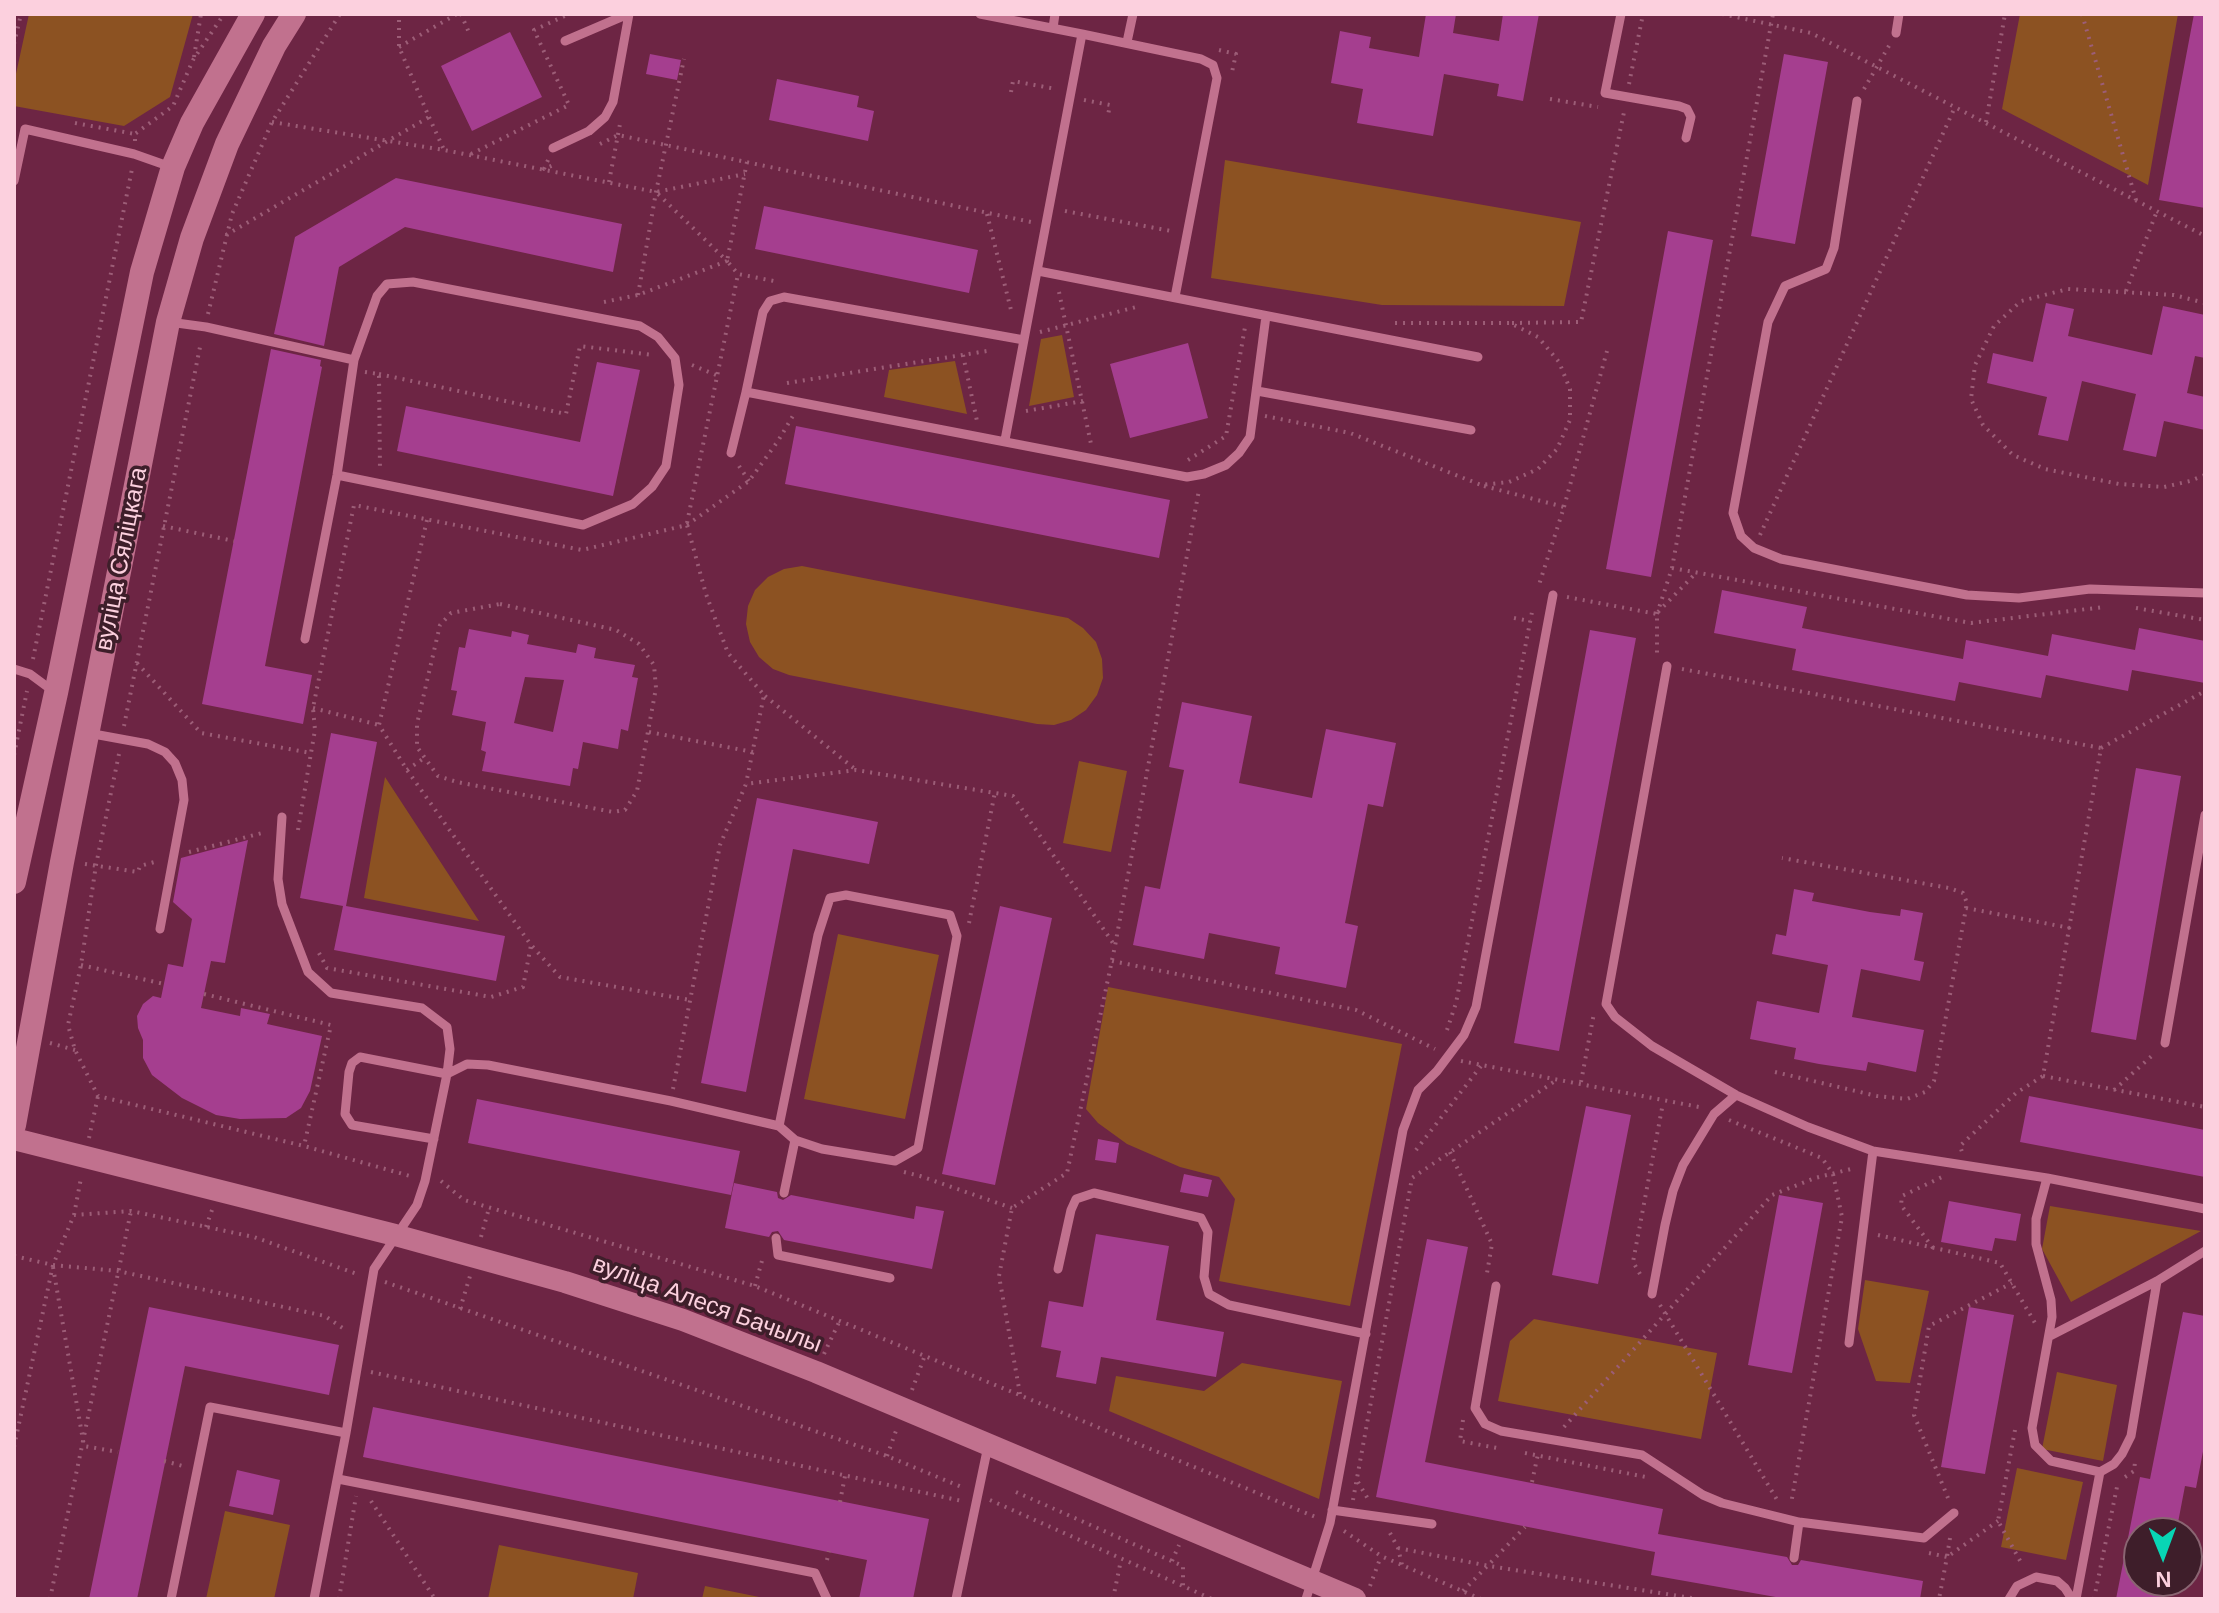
<!DOCTYPE html>
<meta charset="utf-8">
<style>
body{margin:0}
#map{position:relative;width:2219px;height:1613px;overflow:hidden;background:#6d2544;font-family:Helvetica,sans-serif}
canvas{display:block}
.frame{position:absolute;inset:0;border:16px solid #fcd0de;pointer-events:none}
.north{position:absolute;left:2123px;top:1517px;width:80px;height:80px;box-sizing:border-box;background:#3e1e2a;border:2px solid #8a6572;border-radius:50%;rotate:179deg;font-size:22px;font-weight:700;line-height:32px;text-align:center;color:#fcd0de}
.north::after{content:'';display:block;margin:auto;width:28px;height:36px;background:#08d5b5;clip-path:polygon(50% 0,100% 100%,50% 72%,0 100%)}
</style>
<div id="map">
<canvas width="2219" height="1613"></canvas>
<div class="frame"></div>
<div class="north">N</div>
</div>
<script>
const c = document.querySelector('canvas').getContext('2d');
c.lineJoin = 'round';
function fillPath(path, color) { c.fillStyle = color; c.fill(path, 'evenodd'); }
const shape = rows => new Path2D(rows.map(r => 'M' + r).join(''));
function strokePath(path, color, width, dash) { c.strokeStyle = color; c.lineWidth = width; c.lineCap = dash ? 'butt' : 'round'; c.setLineDash(dash || []); c.stroke(path); }
function write(font, color, halo, rows, align = 'center') {
  c.font = font + ' Helvetica,sans-serif'; c.lineWidth = 7; c.setLineDash([]); c.textBaseline = 'middle'; c.strokeStyle = halo; c.fillStyle = color; for (const [text, x, y, turn = 0] of rows) {
    c.save(); c.translate(x, y); c.rotate((+turn || 0) * Math.PI / 180); c.textAlign = isNaN(turn) ? turn : align; if (halo) c.strokeText(text, 0, 0); c.fillText(text, 0, 0); c.restore();
  }
}
fillPath(shape([
 [29,14,193,14,170,97,124,126,14,106,14,83],
 [2020,14,2178,14,2148,185,2002,109],
 [1225,160,1581,222,1564,306,1382,305,1211,278],
 [1062,335,1074,397,1029,406,1041,339],
 [955,361,967,414,884,397,889,370],
 [802,566,1068,618,1083,628,1096,642,1102,659,1103,678,1097,695,1086,710,1071,720,1054,725,1037,724,789,675,773,669,759,657,750,642,746,624,748,606,755,590,768,577,784,569],
 [1079,761,1127,771,1111,852,1063,843],
 [385,777,479,921,364,898],
 [838,934,939,955,905,1119,804,1099],
 [1108,987,1402,1044,1350,1306,1219,1281,1235,1199,1219,1177,1180,1167,1127,1144,1098,1123,1086,1109],
 [2050,1206,2201,1231,2071,1302,2042,1249],
 [1865,1280,1929,1291,1910,1383,1876,1381,1858,1329],
 [1534,1319,1717,1353,1701,1439,1498,1401,1510,1341],
 [1242,1363,1342,1381,1319,1499,1109,1411,1116,1376,1204,1391],
 [2057,1372,2117,1385,2103,1461,2042,1449],
 [2017,1468,2083,1482,2066,1560,2001,1547],
 [225,1511,290,1525,274,1599,206,1599],
 [499,1545,638,1573,633,1599,488,1599],
 [705,1586,769,1599,702,1599]
]), '#8c5222');
fillPath(shape([
 [1426,14,1456,14,1453,33,1499,41,1503,14,1539,14,1523,101,1497,96,1499,84,1444,74,1433,136,1357,123,1363,89,1331,83,1340,31,1371,37,1369,48,1419,57],
 [2194,14,2205,14,2205,208,2159,200],
 [510,32,542,97,472,131,441,66],
 [650,54,681,60,677,80,646,74],
 [1784,54,1828,62,1795,244,1751,236],
 [777,79,859,96,857,107,874,111,868,141,769,120],
 [396,178,622,224,613,272,405,227,339,267,324,346,274,334,295,237],
 [764,206,978,250,969,293,755,249],
 [1668,231,1713,240,1651,577,1606,569],
 [2046,303,2074,309,2068,336,2152,355,2163,306,2205,315,2205,358,2195,356,2187,393,2205,397,2205,430,2164,421,2156,457,2123,450,2136,394,2082,381,2068,441,2038,435,2047,397,1987,383,1993,353,2033,362],
 [1188,343,1208,418,1130,438,1110,364],
 [271,349,321,360,320,366,322,367,265,666,312,675,303,724,202,704],
 [597,362,640,370,613,496,397,451,406,406,580,442],
 [796,426,1170,500,1159,558,785,484],
 [1722,590,1807,607,1802,628,1963,659,1966,640,2048,656,2052,634,2135,650,2139,628,2205,641,2205,683,2132,670,2128,691,2046,675,2041,698,1959,682,1955,701,1792,670,1796,649,1714,633],
 [469,629,511,637,512,631,529,635,527,644,576,653,578,644,596,648,594,658,635,665,632,677,638,678,628,731,621,729,618,749,583,742,578,769,573,768,570,786,482,771,486,752,481,750,486,722,452,715,457,691,451,690,459,647,465,648],
 [525,677,564,680,553,732,514,723],
 [1590,630,1636,638,1559,1051,1514,1043],
 [1182,702,1252,716,1239,783,1312,798,1326,729,1396,743,1383,807,1368,804,1345,923,1358,926,1346,988,1275,974,1280,947,1209,933,1204,959,1133,945,1145,886,1160,889,1184,770,1169,767],
 [331,733,377,742,346,906,505,936,496,981,334,950,343,906,300,898],
 [2136,768,2181,776,2136,1040,2091,1032],
 [757,798,878,822,869,864,793,849,746,1092,701,1083],
 [248,840,225,963,211,961,201,1008,240,1016,241,1008,270,1014,267,1024,322,1036,310,1091,301,1108,286,1118,240,1119,216,1115,182,1098,152,1075,143,1058,143,1040,138,1028,137,1016,143,1004,153,996,161,998,168,964,183,967,192,919,173,902,181,858],
 [1794,889,1814,893,1812,901,1870,912,1900,916,1901,909,1923,913,1914,960,1924,962,1920,981,1861,969,1852,1017,1924,1030,1916,1072,1868,1062,1866,1071,1819,1064,1794,1059,1796,1048,1750,1039,1757,1001,1819,1013,1828,965,1772,954,1776,934,1786,936],
 [1000,906,1052,918,995,1185,942,1174],
 [2029,1096,2205,1130,2205,1177,2020,1142],
 [477,1099,740,1151,731,1195,468,1143],
 [1586,1106,1631,1115,1598,1284,1552,1275],
 [1098,1139,1119,1143,1116,1163,1095,1160],
 [1184,1174,1212,1180,1208,1197,1180,1192],
 [734,1183,777,1192,778,1198,783,1200,791,1195,914,1219,916,1206,944,1211,932,1269,784,1240,778,1231,772,1232,769,1237,725,1228],
 [1779,1195,1823,1203,1792,1373,1748,1365],
 [1949,1201,2021,1214,2016,1241,1995,1238,1992,1251,1941,1242],
 [1096,1234,1169,1246,1156,1320,1224,1332,1216,1377,1101,1357,1096,1384,1056,1377,1061,1351,1041,1347,1049,1301,1083,1307],
 [1427,1239,1468,1247,1425,1462,1663,1509,1658,1534,1787,1557,1792,1565,1798,1565,1801,1560,1923,1581,1920,1599,1787,1599,1651,1575,1655,1552,1376,1497],
 [149,1307,339,1345,329,1395,185,1366,137,1599,89,1599],
 [1969,1307,2014,1315,1985,1474,1941,1467],
 [2183,1312,2205,1316,2205,1441,2196,1488,2185,1486,2176,1533,2139,1533,2139,1581,2167,1581,2163,1599,2116,1599,2140,1477,2150,1479],
 [373,1407,929,1519,913,1599,859,1599,867,1560,363,1457],
 [237,1470,280,1480,273,1515,229,1506]
]), '#a53e8f');
strokePath(shape([
 [461,14,470,35],
 [1722,14,1811,33,2205,236],
 [2082,14,2136,200],
 [14,44,21,14],
 [399,47,457,14],
 [1219,50,1236,54,1232,72],
 [194,57,201,14],
 [1629,84,1643,14],
 [1864,89,1890,44],
 [1011,92,1013,81,1056,89],
 [1550,99,1598,107],
 [1084,100,1110,105,1108,115],
 [429,117,444,150],
 [272,122,444,150,656,192,745,174],
 [1986,122,2005,14],
 [75,123,135,134],
 [135,141,135,134,173,106,193,60,224,14],
 [600,144,618,135,1031,222],
 [471,154,569,105,534,30,569,14],
 [548,160,544,169,556,164],
 [747,162,727,261,738,274,779,282],
 [609,182,620,124],
 [1065,211,1171,231,1171,233],
 [987,214,1012,314],
 [226,235,429,117,399,47,399,14],
 [2126,291,2157,211],
 [1059,292,1091,444],
 [638,295,656,192,684,59],
 [604,302,638,295,727,261,656,192],
 [2205,303,2174,295,2068,289,2021,301,1994,326,1975,365,1971,399,1983,425,2013,455,2045,469,2119,484,2164,487,2190,481,2205,475],
 [208,314,232,214,272,122,340,14],
 [1512,323,1581,322,1624,112],
 [1040,332,1140,306],
 [963,355,977,421],
 [692,365,716,375],
 [365,372,379,374,380,471],
 [379,374,566,414,580,346,653,355],
 [787,383,987,351],
 [1026,411,1083,401],
 [1265,416,1350,433,1481,485,1509,482,1538,469,1557,449,1570,420,1570,389,1559,362,1538,337,1510,323,1394,323],
 [1188,460,1226,436,1245,327],
 [739,466,749,481],
 [1484,486,1564,507,1538,588],
 [1564,507,1607,351],
 [427,520,379,725,407,770,531,945,560,977,690,1000],
 [687,523,738,274],
 [687,525,749,481,778,441,794,414],
 [163,526,234,541],
 [1760,535,1955,107],
 [1672,568,1971,623,2104,607],
 [1567,597,1657,614,1657,653],
 [500,604,616,630,639,644,654,665,656,688,637,791,625,810,613,812,457,782,438,776,417,747,417,724,440,625,451,613,500,604],
 [2136,608,2205,620],
 [1658,612,1696,573],
 [1657,614,1672,568,1773,14],
 [1514,618,1530,621],
 [33,659,132,169],
 [137,663,201,733,311,753,315,730,313,708,354,505,582,550,687,525,706,594,728,653,764,695,746,784],
 [1682,669,2101,748,2043,1076,2016,1093,1960,1146,1962,1152],
 [765,696,856,770],
 [313,708,379,725],
 [124,726,201,342],
 [649,732,753,752],
 [2101,748,2205,691],
 [119,754,96,865,81,965,68,1025,75,1050,98,1096,304,1146,410,1176],
 [14,755,27,691],
 [407,770,424,758],
 [298,830,311,753],
 [189,852,266,832],
 [85,864,138,872,140,866,158,861],
 [1966,908,2070,928],
 [969,923,995,792],
 [319,953,327,968,491,997,523,987,531,945],
 [1112,961,1356,1010,1435,1049],
 [81,965,164,984],
 [204,994,331,1025,304,1146],
 [1447,1030,1456,1003,1532,612],
 [50,1043,75,1050],
 [1461,1061,1699,1107],
 [1775,1072,1877,1096,1907,1099,1925,1092,1934,1081,1967,903,1963,893,1949,888,1782,858],
 [2043,1076,2205,1107],
 [1581,1082,1594,1013],
 [673,1089,720,845,746,784,856,770,1013,796,1115,946],
 [2114,1090,2155,1053],
 [1729,1120,1822,1158,1833,1174,1842,1217,1791,1504],
 [89,1138,98,1096],
 [1416,1150,1481,1066],
 [1450,1152,1492,1244,1487,1273],
 [904,1172,920,1176,1012,1208],
 [441,1181,464,1200,755,1286,1318,1518],
 [74,1215,81,1178],
 [206,1227,212,1210],
 [1878,1235,2000,1263,2035,1323],
 [481,1237,489,1208],
 [1933,1248,1901,1205,1902,1196,1942,1177],
 [14,1256,53,1265,118,1271,325,1316,347,1331],
 [53,1267,84,1446,118,1452],
 [1640,1274,1633,1262,1663,1103],
 [385,1282,887,1456,964,1488],
 [755,1286,763,1257],
 [1660,1305,1779,1503],
 [460,1309,470,1276],
 [824,1354,840,1320],
 [371,1372,962,1501],
 [912,1390,925,1355],
 [1020,1394,999,1276,1012,1208,1067,1173,1115,946,1199,490],
 [1463,1420,1460,1441,1497,1448],
 [1564,1427,1772,1195,1815,1178,1855,1168],
 [2015,1430,1998,1521,2023,1566],
 [14,1447,53,1265,74,1215,131,1211,254,1237,357,1274],
 [1525,1453,1646,1477],
 [887,1456,897,1428],
 [164,1461,183,1466],
 [2125,1477,2134,1471,2135,1462],
 [1358,1482,1368,1499],
 [1532,1482,1538,1454],
 [1016,1492,1183,1566,1183,1586],
 [1948,1498,1914,1415,1929,1326,2012,1283],
 [990,1500,1212,1599],
 [1353,1500,1412,1178,1555,1081],
 [371,1501,435,1599],
 [840,1502,845,1476],
 [1344,1531,1381,1556,1481,1599],
 [1390,1533,1398,1548,1402,1565],
 [1950,1538,1947,1557,1998,1521],
 [1398,1548,1489,1566,1698,1599],
 [1929,1553,1947,1557,1939,1599],
 [827,1560,829,1551],
 [1172,1561,1179,1545],
 [1370,1586,1381,1556],
 [1463,1591,1525,1527],
 [50,1599,131,1211],
 [339,1599,356,1496],
 [1113,1599,1121,1560],
 [2094,1599,2118,1482],
 [2205,1599,2205,1597]
]), '#9c5d77', 4, [2, 6]);
strokePath(shape([
 [980,14,1082,34,1005,440],
 [1621,14,1605,93,1679,106,1687,109,1691,117,1686,138],
 [1053,28,1055,14],
 [1896,33,1899,14],
 [1082,34,1201,59,1213,65,1217,78,1175,297],
 [565,41,628,14],
 [1127,42,1133,14],
 [1857,101,1834,248,1826,269,1785,286,1768,322,1733,513,1741,536,1754,548,1781,559,1967,595,2019,598,2090,589,2205,593],
 [553,148,589,131,605,117,613,102,629,14],
 [14,181,25,129,134,154,171,167],
 [1038,271,1478,357],
 [169,322,206,327,354,360],
 [1024,340,784,297,770,301,763,312,746,392,1187,477,1204,474,1226,465,1239,453,1250,437,1266,316],
 [1257,391,1471,430],
 [731,453,746,392],
 [305,639,337,475,354,360,377,296,387,284,413,282,640,326,658,337,675,358,679,385,666,466,652,487,633,504,583,525,337,475],
 [1667,666,1606,1004,1615,1017,1652,1046,1736,1095,1808,1127,1873,1151,2047,1178,2205,1209],
 [14,669,30,674,53,691],
 [88,733,148,744,165,752,175,763,182,780,184,800,160,929],
 [2165,1043,2205,815],
 [434,1139,352,1125,345,1114,349,1072,352,1063,360,1057,447,1074,467,1064,488,1065,671,1101,779,1126,795,1140,822,1149,895,1161,918,1148,957,936,950,915,846,895,830,898,818,935,779,1126],
 [2047,1178,2036,1219,2036,1244,2051,1300,2052,1317,2032,1428,2035,1445,2051,1461,2100,1472,2114,1464,2122,1454,2131,1436,2157,1281],
 [784,1193,795,1140],
 [776,1238,778,1255,890,1278],
 [1058,1269,1071,1210,1076,1199,1094,1193,1201,1218,1208,1232,1204,1277,1209,1294,1229,1305,1366,1334],
 [1496,1286,1475,1408,1485,1424,1501,1431,1642,1455,1703,1495,1722,1503,1799,1522,1924,1538,1954,1513],
 [1652,1294,1665,1225,1673,1191,1683,1165,1714,1114,1736,1095],
 [2050,1336,2157,1281,2205,1251],
 [1849,1343,1873,1151],
 [338,1479,815,1573,827,1599],
 [1332,1510,1432,1524],
 [1794,1558,1799,1522],
 [171,1599,210,1407,346,1433,374,1269,417,1205,425,1181,447,1074,450,1049,447,1027,422,1008,331,993,308,972,282,904,278,879,282,817],
 [314,1599,346,1433],
 [956,1599,988,1446],
 [1306,1599,1330,1523,1403,1130,1418,1090,1437,1071,1464,1035,1476,1007,1553,595],
 [2009,1599,2017,1586,2036,1577,2057,1581,2065,1588,2072,1599],
 [2076,1599,2100,1472]
]), '#c1718e', 9);
strokePath(shape([
 [14,1139,395,1235,565,1282,683,1320,816,1372,1355,1599]
]), '#c1718e', 22);
strokePath(shape([
 [14,882,56,693,142,272,173,167,192,123,253,14],
 [14,1125,62,862,168,322,192,238,227,144,274,46,294,14]
]), '#c1718e', 24);
write('24px', '#fcd0de', '#3e1e2a', [
 ["вуліца Сяліцкага",122,559,-79],
 ["вуліца Алеся Бачылы",707,1305,20]
]);
</script>
